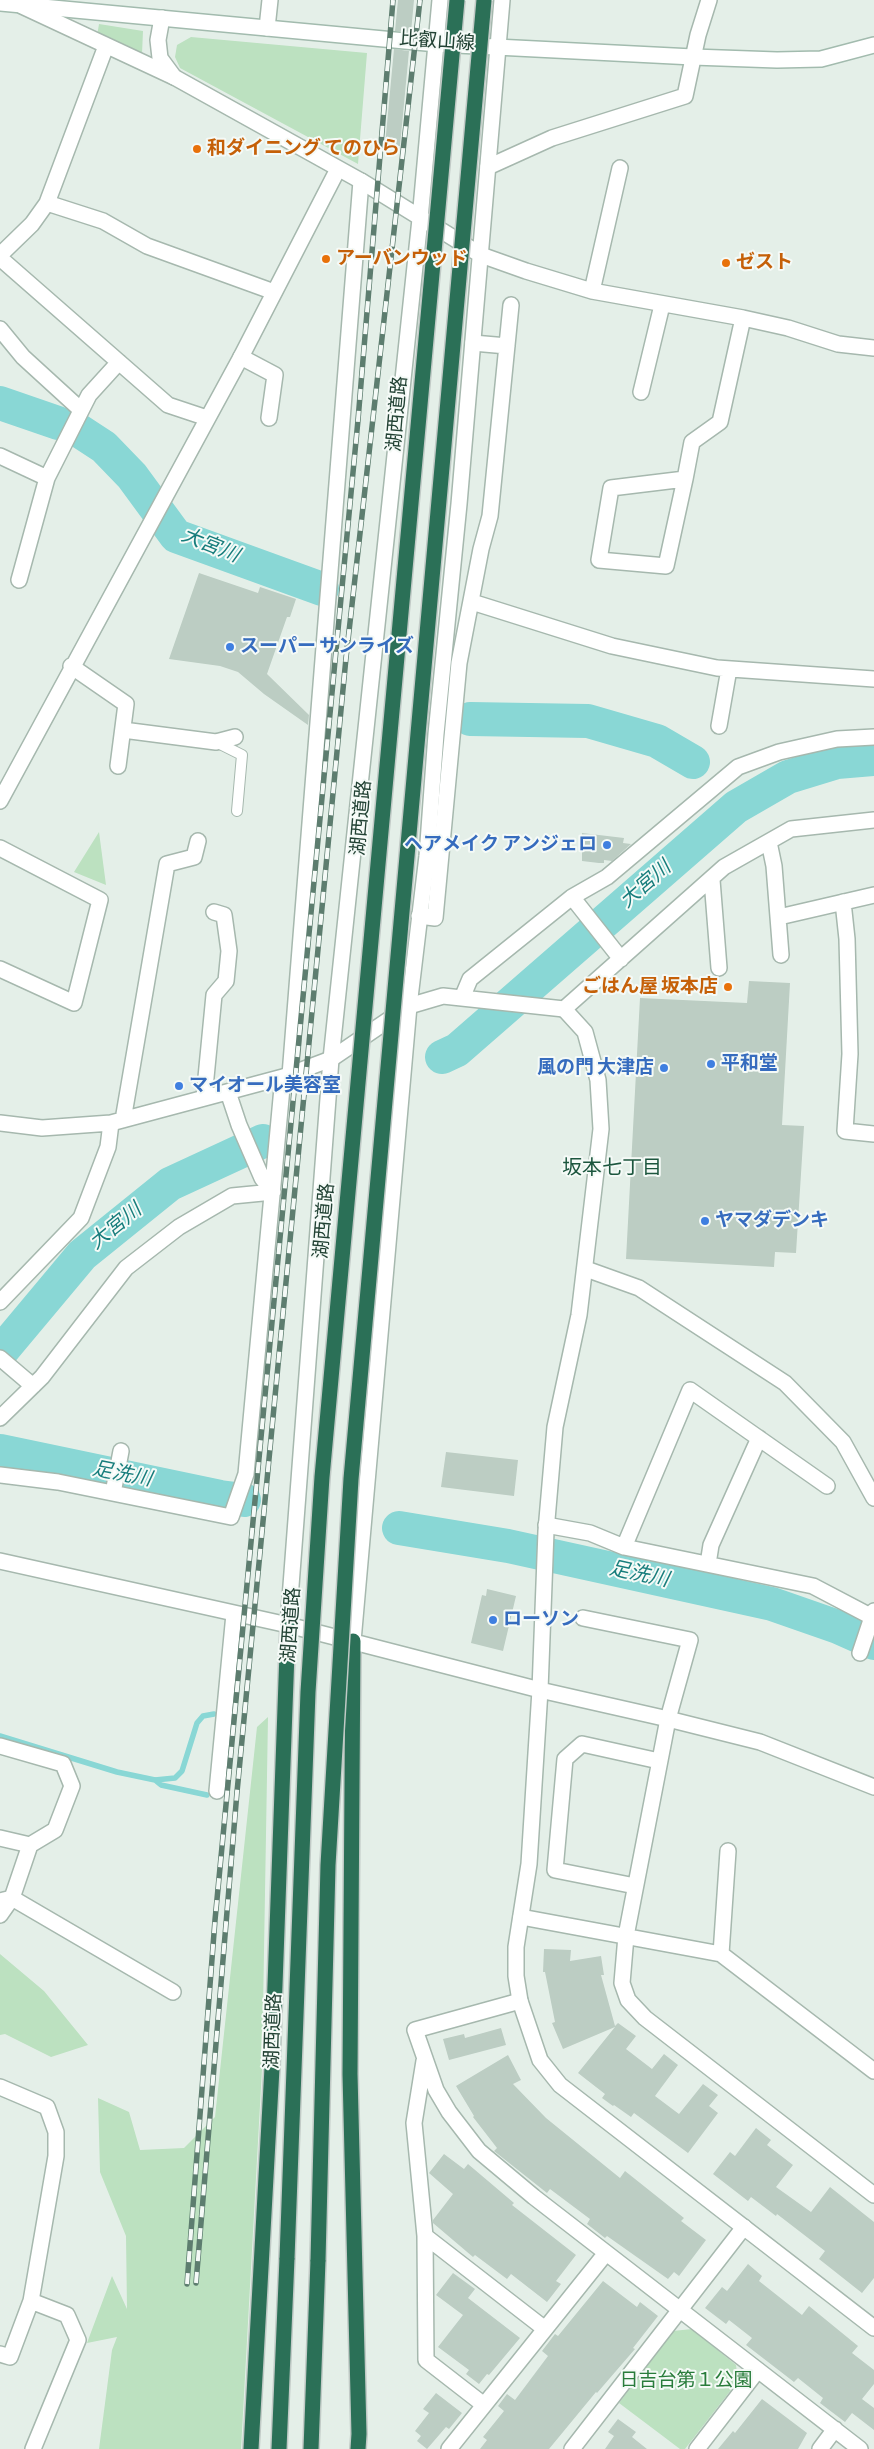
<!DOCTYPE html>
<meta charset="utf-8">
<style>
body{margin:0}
canvas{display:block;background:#e4efe8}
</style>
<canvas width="874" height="2449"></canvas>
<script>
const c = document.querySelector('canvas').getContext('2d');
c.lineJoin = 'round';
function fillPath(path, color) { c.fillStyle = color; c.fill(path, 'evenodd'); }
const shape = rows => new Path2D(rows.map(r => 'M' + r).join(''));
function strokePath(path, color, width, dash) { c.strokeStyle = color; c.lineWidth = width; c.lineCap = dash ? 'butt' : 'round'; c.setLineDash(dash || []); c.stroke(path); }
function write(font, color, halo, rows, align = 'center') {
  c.font = font + ' "Sofia Sans Condensed","Noto Sans JP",sans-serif'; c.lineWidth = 4; c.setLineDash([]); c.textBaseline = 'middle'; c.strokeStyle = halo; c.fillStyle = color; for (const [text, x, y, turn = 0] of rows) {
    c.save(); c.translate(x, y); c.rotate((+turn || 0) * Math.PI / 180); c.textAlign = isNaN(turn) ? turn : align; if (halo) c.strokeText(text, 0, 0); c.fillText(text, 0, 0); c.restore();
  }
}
fillPath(shape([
 [99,24,143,31,142,54,97,36],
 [191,37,367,53,358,164,180,68,175,57,177,45],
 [99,832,106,885,74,872],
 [268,1717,262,2069,241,2449,99,2449,112,2350,117,2337,87,2343,112,2276,127,2309,126,2236,100,2172,98,2098,129,2112,140,2150,184,2148,215,2117,257,1727],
 [0,1954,44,1991,88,2045,51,2057,5,2034,0,2035],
 [692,2329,736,2365,738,2381,685,2449,680,2449,619,2403,673,2331]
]), '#bce1c0');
strokePath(shape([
 [0,1736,117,1772,155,1780,175,1778,182,1771,197,1723,203,1716,214,1714],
 [155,1780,161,1785,207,1795]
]), '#89d7d5', 5.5);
strokePath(shape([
 [0,403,58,423],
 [78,430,104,447,132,476,176,536,322,589],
 [470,719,588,721,657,741,693,762],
 [442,1057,457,1050,736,807,788,777,837,762,874,759],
 [0,1353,82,1255,170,1184,263,1141],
 [0,1451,220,1497,244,1500],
 [399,1528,508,1546,772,1604,838,1627,874,1643]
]), '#89d7d5', 34);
fillPath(shape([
 [398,0,414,0,411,32,395,31],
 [394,49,409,51,400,146,385,145],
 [199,573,258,593,260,587,296,599,290,617,287,617,267,674,309,715,308,725,264,694,238,672,220,666,169,659],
 [582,833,624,838,623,843,631,844,612,861,604,860,604,863,599,863,582,861],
 [749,981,790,983,782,1125,804,1126,796,1253,775,1252,774,1267,626,1259,640,998,747,1003],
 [446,1452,518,1460,514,1496,441,1487],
 [487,1589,516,1596,503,1651,471,1643,482,1595,486,1596],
 [544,1949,571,1950,570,1961,601,1956,604,1975,601,1975,615,2026,618,2023,636,2036,626,2049,652,2069,664,2054,678,2065,655,2096,679,2114,703,2084,718,2095,709,2106,718,2113,688,2153,634,2113,631,2117,614,2105,613,2106,602,2098,605,2094,578,2073,615,2027,563,2049,552,2023,555,2022,545,1972,543,1972],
 [501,2028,506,2045,449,2060,443,2039,464,2034,465,2038],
 [508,2055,521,2080,513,2084,546,2118,620,2178,625,2171,684,2218,681,2221,706,2240,679,2276,674,2272,668,2279,607,2236,605,2238,587,2224,590,2219,550,2189,547,2193,494,2151,497,2148,473,2117,474,2116,456,2086],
 [756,2128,771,2140,767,2145,793,2165,776,2187,811,2212,830,2187,874,2222,874,2278,862,2293,819,2259,825,2251,777,2214,776,2216,751,2197,748,2201,713,2174,730,2152,735,2156],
 [444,2154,464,2169,468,2164,514,2203,512,2205,576,2255,556,2281,561,2284,547,2302,511,2274,507,2279,475,2255,473,2257,433,2223,433,2220,453,2194,429,2173],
 [748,2264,762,2276,759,2281,802,2315,809,2306,858,2346,852,2353,874,2370,874,2384,862,2399,874,2408,874,2430,852,2413,845,2422,820,2403,823,2398,798,2378,794,2382,746,2345,752,2338,729,2320,726,2324,705,2308,722,2287,727,2291],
 [453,2273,475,2289,468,2298,520,2338,489,2375,487,2374,479,2384,466,2374,469,2370,438,2347,463,2315,436,2295],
 [603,2281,637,2307,640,2302,658,2316,633,2348,635,2349,597,2393,596,2392,549,2449,480,2449,487,2440,483,2437,504,2411,498,2406,507,2394,515,2400,548,2356,542,2351,555,2334,558,2336],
 [436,2393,462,2413,449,2429,446,2427,427,2449,417,2441,421,2436,415,2431,429,2413,423,2409],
 [762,2399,807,2433,798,2449,718,2449,733,2431,735,2433],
 [618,2419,636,2432,632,2437,647,2449,605,2449,614,2436,608,2432]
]), '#bccdc3');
const service = shape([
 [216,742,242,755,237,811]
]);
const minor = shape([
 [22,6,174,77],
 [488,167,552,138,685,96,698,35,709,0],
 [47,203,103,221,147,246,274,292],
 [0,255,32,224,47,203,106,46],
 [481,255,526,271,592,291,743,318,788,328,838,344,874,348],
 [0,258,168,405,207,418],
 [592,291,620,168],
 [0,329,23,357,81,410],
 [473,343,507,346],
 [241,357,275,375,269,418],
 [641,392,662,305],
 [0,456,47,478],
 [685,479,611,488,599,560,666,566,685,479,692,442,720,422,743,318],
 [19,580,47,478,89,395,119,362],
 [472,602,612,646,717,668,874,679],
 [71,666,126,704,118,766],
 [719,726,729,669],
 [123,730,216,742,235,737],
 [769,842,774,866,781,955],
 [0,848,100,900,74,1003,0,969],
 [712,880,719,968],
 [572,897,621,959],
 [843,902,847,939,850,1054,845,1131,874,1134],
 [419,916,435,918,459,663,481,549,490,516,511,305],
 [779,917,874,895],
 [462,998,470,979,572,897,607,877,738,767,779,752,837,739,874,737],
 [290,1075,361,181],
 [204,1098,214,995,226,981,229,951,224,915,214,912],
 [123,1120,167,864,194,857,198,841],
 [0,1123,42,1128,111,1123,283,1077,331,1059,409,1006,443,996,564,1009,724,867,791,829,874,820],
 [586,1269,639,1288,785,1383,843,1442,874,1498],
 [0,1302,81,1218,108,1147,111,1123],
 [0,1358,33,1386],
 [0,1418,42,1377,126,1268,179,1227,232,1196,273,1192,262,1178,239,1125,228,1092],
 [0,1475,58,1482,231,1517,246,1474,283,1077],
 [113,1493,121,1451],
 [546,1525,590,1533,624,1547,813,1586,874,1618],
 [624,1547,690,1390,827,1486],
 [708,1564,711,1545,759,1438],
 [583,1618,690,1640,668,1719,626,1936,622,1983,628,2000,645,2018,874,2195],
 [860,1653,874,1611],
 [0,1746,63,1764,72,1786,55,1830,30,1845,12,1898,0,1901],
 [217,1791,234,1614],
 [0,1838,30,1845],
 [635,1886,555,1870,565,1759,582,1744,659,1761],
 [0,1915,12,1898,173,1992],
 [521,1917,721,1954,874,2071],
 [721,1954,728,1851],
 [520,2001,415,2030,436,2090,449,2112,479,2151,534,2197,860,2449],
 [424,2061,414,2123,425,2236,426,2360,484,2405],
 [0,2087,47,2107,56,2132,56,2156,31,2301,67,2315,78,2340,33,2449],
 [425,2236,545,2329],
 [0,2354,10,2357,31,2301],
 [449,2449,606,2253],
 [572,2449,744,2227],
 [697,2449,758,2370],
 [820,2449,835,2429]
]);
const tertiary = shape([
 [162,18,158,40,160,58,174,77,361,181,481,255],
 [267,28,270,0],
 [0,801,241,357,338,169],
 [564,1009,585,1032,598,1080,601,1129,579,1315,555,1427,546,1531,540,1690,529,1864,516,1947,516,1976,520,2001,540,2060,560,2085,874,2328],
 [0,1561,288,1625,540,1690,668,1719,760,1742,874,1787],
 [288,1625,331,1059,420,219,440,0],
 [353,1641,409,1006,427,856,436,734,459,504,502,0]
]);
const secondary = shape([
 [0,3,437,44,693,57,777,60,821,59,874,45]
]);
const motorway = shape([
 [353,1641,350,2074,359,2434,358,2449],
 [251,2449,272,2068,288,1625],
 [279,2449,287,2258],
 [311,2449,318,2260]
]);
strokePath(service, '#a6b8ae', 12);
strokePath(minor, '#a6b8ae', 18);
strokePath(tertiary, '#a6b8ae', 18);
strokePath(secondary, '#a2bbae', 18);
strokePath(motorway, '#c1cac6', 18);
strokePath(service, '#fff', 10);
strokePath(minor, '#fff', 15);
strokePath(tertiary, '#fff', 15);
strokePath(secondary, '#fff', 15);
strokePath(motorway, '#2b7057', 15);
const rail = shape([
 [196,2283,237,1792,346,658,420,0],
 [187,2284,215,1920,358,420,393,0]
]);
strokePath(rail, '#5d7d6f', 5.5);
strokePath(rail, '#f5faf7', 4, [11]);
const motorwayBridge = shape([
 [287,2258,308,1692,322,1477,457,0],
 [318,2260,328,1865,351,1479,484,0]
]);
strokePath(motorwayBridge, '#c1cac6', 18, []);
strokePath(motorwayBridge, '#2b7057', 15);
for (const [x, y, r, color] of [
 [197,149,5,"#e8710a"],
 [326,259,5,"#e8710a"],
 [726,263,5,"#e8710a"],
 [230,647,5,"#3f7fe0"],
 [607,845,5,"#3f7fe0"],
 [728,987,5,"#e8710a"],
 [711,1064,5,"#3f7fe0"],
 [664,1068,5,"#3f7fe0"],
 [179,1086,5,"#3f7fe0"],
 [705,1221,5,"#3f7fe0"],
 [493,1620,5,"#3f7fe0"]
]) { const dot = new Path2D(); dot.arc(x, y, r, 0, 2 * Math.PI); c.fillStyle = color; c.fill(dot); strokePath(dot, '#f5faf7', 2); }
write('19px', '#224234', '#f5faf7', [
 ["比叡山線",437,42,4],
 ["湖西道路",398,414,-85],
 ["湖西道路",362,818,-85],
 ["湖西道路",325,1221,-85],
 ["湖西道路",292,1625,-86],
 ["湖西道路",274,2031,-88]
]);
write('bold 19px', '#c56008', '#f5faf7', [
 ["和ダイニング てのひら",207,149],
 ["アーバンウッド",336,259],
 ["ゼスト",736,263],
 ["ごはん屋 坂本店",718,987,"right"]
], 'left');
write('bold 19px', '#366cbe', '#f5faf7', [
 ["スーパー サンライズ",240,647],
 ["ヘアメイク アンジェロ",597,845,"right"],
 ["平和堂",721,1064],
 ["風の門 大津店",654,1068,"right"],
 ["マイオール美容室",189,1086],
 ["ヤマダデンキ",715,1221],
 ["ローソン",503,1620]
], 'left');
write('19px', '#297c3b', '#f5faf7', [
 ["日吉台第１公園",686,2381]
]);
write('italic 20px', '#177d7c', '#f5faf7', [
 ["大宮川",210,546,22],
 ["大宮川",646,885,-41],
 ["大宮川",116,1227,-39],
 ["足洗川",122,1475,11],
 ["足洗川",639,1575,12]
]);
write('20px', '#1c563e', '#f5faf7', [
 ["坂本七丁目",612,1169]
]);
</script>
